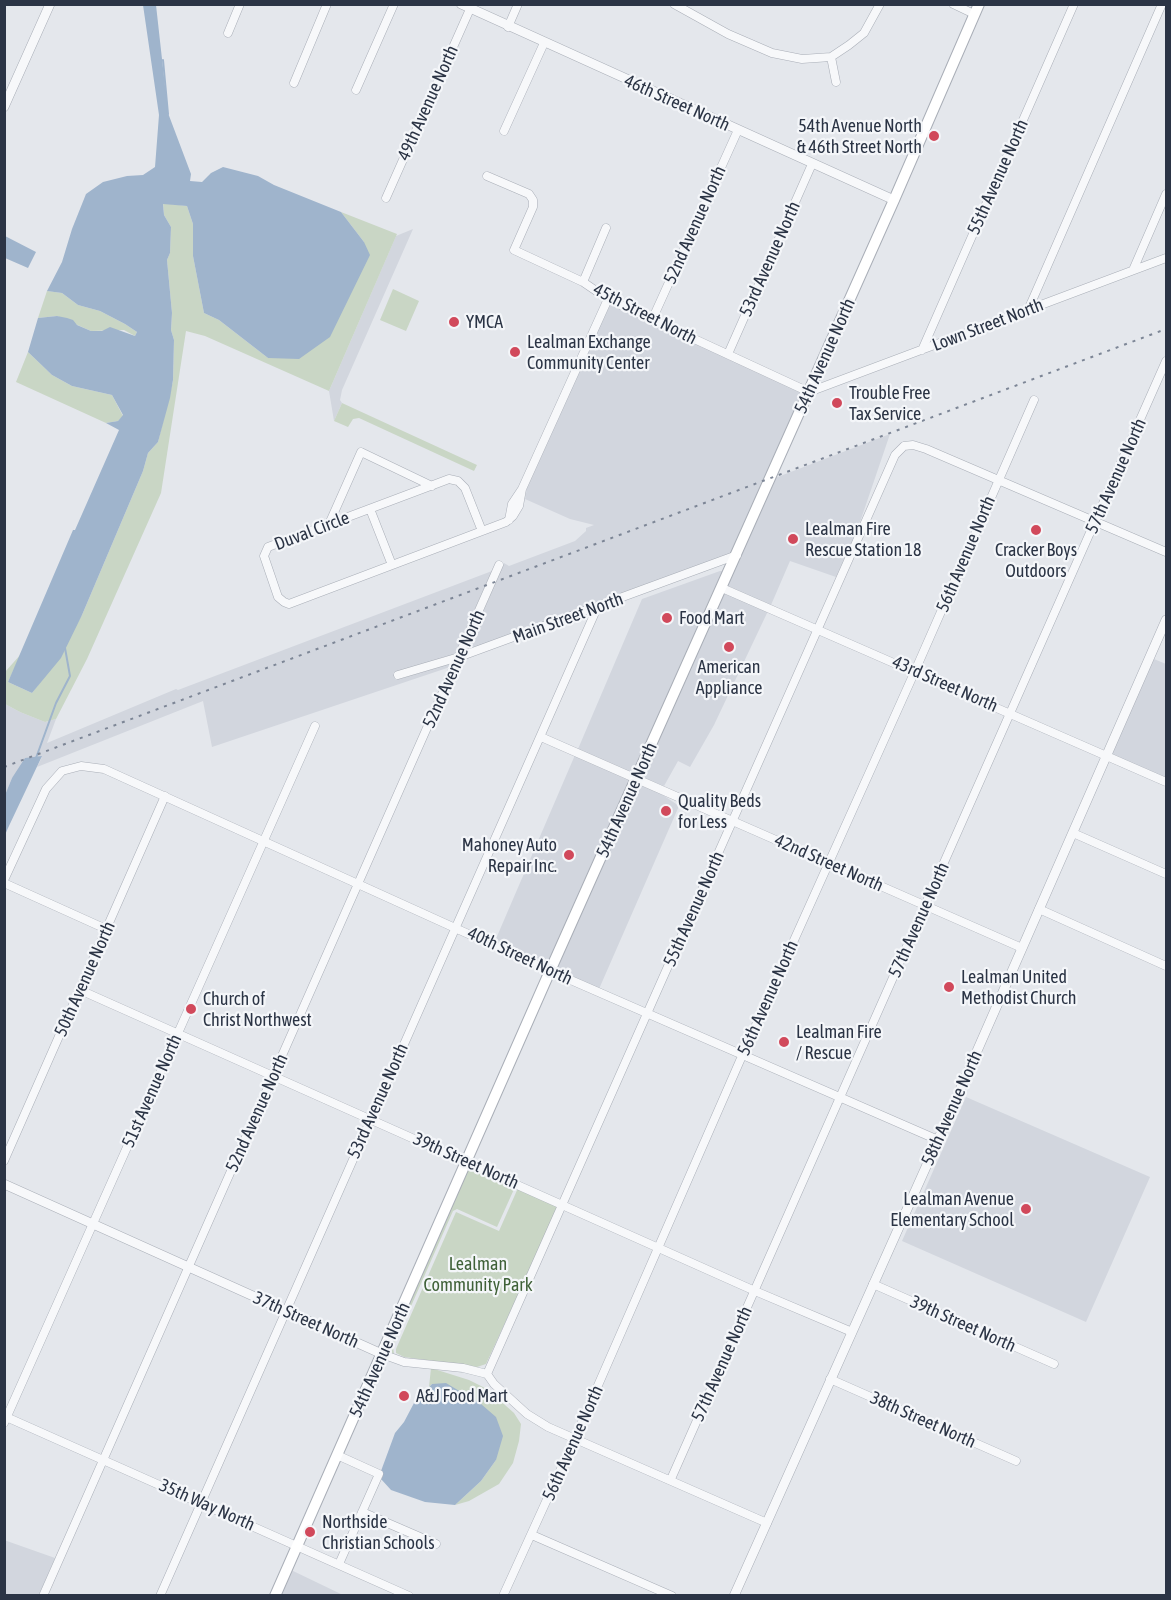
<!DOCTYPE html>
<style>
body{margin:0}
#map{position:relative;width:1171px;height:1600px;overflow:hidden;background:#e4e7ec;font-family:"Asap Condensed",sans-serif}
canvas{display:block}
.frame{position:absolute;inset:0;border:6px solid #2b3445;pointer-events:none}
</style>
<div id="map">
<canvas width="1171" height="1600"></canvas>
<div class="frame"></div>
</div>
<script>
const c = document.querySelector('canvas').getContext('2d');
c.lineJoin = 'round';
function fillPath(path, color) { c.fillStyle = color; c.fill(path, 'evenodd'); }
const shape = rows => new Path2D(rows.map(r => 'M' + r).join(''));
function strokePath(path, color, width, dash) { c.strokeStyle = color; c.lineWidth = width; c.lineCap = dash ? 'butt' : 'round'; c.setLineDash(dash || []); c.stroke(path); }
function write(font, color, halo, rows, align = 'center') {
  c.font = font + ' "Asap Condensed",sans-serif'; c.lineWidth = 4.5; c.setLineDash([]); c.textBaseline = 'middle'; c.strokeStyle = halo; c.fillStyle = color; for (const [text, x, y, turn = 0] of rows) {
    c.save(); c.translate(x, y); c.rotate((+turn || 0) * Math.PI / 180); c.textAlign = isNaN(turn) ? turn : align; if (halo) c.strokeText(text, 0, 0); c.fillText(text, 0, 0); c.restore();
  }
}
fillPath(shape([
 [413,229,342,390,340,400,342,403,334,421,329,391,396,236],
 [610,304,804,393,734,552,466,651,504,563,509,566,575,541,586,531,586,528,594,525,570,519,525,499,527,488],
 [890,434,859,525,836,577,790,561,771,605,727,586,775,478],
 [492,571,455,654,393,673,396,680,451,663,450,667,212,747,203,701,37,767,42,757,12,778,5,795,5,704,20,712,45,722,56,719,47,743,176,689,178,690],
 [720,571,725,571,634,774,578,749,642,599],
 [724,592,768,611,714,725,690,767,678,761,664,786,642,777],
 [1154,659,1166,664,1166,778,1112,754],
 [575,755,631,780,548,966,495,941],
 [639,784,660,793,679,806,599,989,556,969],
 [966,1097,1150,1177,1086,1322,902,1241],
 [4,1540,55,1558,39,1595,5,1595],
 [291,1570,343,1595,343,1596,280,1596]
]), '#d2d6de');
fillPath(shape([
 [163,203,187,206,193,224,193,256,204,313,219,320,268,358,364,242,341,212,397,234,329,391,205,336,186,331,161,493,87,659,56,719,45,722,20,712,5,704,5,672,21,654,8,682,32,693,44,677,82,615,143,471,148,453,158,442,173,381,174,340,171,330,172,313,167,260,170,253,171,227,164,215],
 [393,289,419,301,406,331,380,320],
 [47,291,62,293,78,305,100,311,125,324,137,332,135,336,124,330,91,331,57,316,38,318],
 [28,352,52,375,72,386,112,395,123,416,118,421,106,423,16,382],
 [342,403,477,465,474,471,359,418,353,419,348,427,334,421],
 [469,1167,515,1187,497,1227,457,1209,453,1211,393,1347,394,1354,388,1352],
 [518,1188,559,1206,486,1364,477,1367,404,1357,396,1353,396,1349,456,1212,499,1231],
 [431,1368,469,1380,487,1389,514,1413,521,1424,519,1441,513,1463,499,1484,469,1501,455,1505,481,1481,496,1460,432,1384,429,1387]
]), '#c9d6c5');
fillPath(shape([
 [143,5,156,5,168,113,191,174,190,181,202,182,211,173,223,167,258,176,274,185,341,212,364,242,370,255,330,337,299,359,268,358,219,320,204,313,193,256,193,224,187,206,163,204,164,215,171,227,170,253,167,260,172,313,171,330,174,340,173,380,170,398,158,442,148,453,143,471,82,615,61,658,32,693,8,682,73,530,75,530,119,430,106,423,118,421,123,415,112,395,72,386,52,375,28,352,38,318,57,316,67,318,73,320,77,325,91,331,102,331,110,327,135,336,137,332,125,324,100,311,78,305,62,293,47,291,62,262,72,229,86,194,103,182,127,176,143,175,155,167,159,115],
 [5,236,36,252,28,268,5,258],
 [42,756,8,828,5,835,5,795,12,778,25,758],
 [446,1383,481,1404,496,1417,503,1436,496,1460,481,1481,455,1505,425,1502,391,1490,381,1479,383,1476,381,1471,395,1433,404,1422,414,1403,432,1384]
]), '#9fb4cc');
strokePath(shape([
 [163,60,168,114],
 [36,758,56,703,70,676,65,648]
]), '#9fb4cc', 2);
const minor = shape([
 [674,4,728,34,772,53,802,59,831,57,849,45,864,33,880,4],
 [953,4,974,14],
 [508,27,518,4],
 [228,33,240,4],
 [831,57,836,82],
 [294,83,327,4],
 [356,90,394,4],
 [504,131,544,43],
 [487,176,529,194,533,200,533,207,514,250,583,282,608,299,809,392,1166,258],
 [386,198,470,9],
 [1133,270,1166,194],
 [583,282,606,228],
 [1028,310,1162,4],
 [652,320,738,130],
 [922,350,1074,4],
 [728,354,812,164],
 [370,509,392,565],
 [509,520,512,504,522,489,608,299],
 [329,524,361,452,432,486],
 [482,531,465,488,458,481,449,479,268,547,264,556,278,597,284,602,289,604,506,522,513,516,519,506,522,489],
 [722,588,1166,782],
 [398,675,459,657,737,555],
 [541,737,1022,948],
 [1073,833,1166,874],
 [4,880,46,789,62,771,81,766,104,769,550,971,938,1140],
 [4,883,106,929],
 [1039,909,1166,966],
 [80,990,755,1291,852,1332],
 [4,1161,165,796],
 [873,1284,1054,1364],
 [382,1354,404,1362,463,1368,487,1374,494,1384,527,1414,548,1427,767,1523],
 [487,1374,895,455,904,446,913,445,926,449,1166,552],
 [830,1379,1016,1461],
 [4,1416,409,1596],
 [4,1423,315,726],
 [337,1455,379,1474,339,1564],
 [671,1479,1166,361],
 [362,1512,436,1544],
 [532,1535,672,1596],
 [43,1596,499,565],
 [160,1596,597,608],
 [503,1596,575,1438,742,1056,915,671,1034,400]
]);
const tertiary = shape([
 [461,4,894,200],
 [4,107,50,4],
 [4,1184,382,1354],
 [734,1596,938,1140,1166,620]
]);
const secondary = shape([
 [275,1596,550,971,894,200,979,4]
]);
strokePath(minor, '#a9aeb7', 9);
strokePath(tertiary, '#a9aeb7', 10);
strokePath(secondary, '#a9aeb7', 12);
strokePath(minor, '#f7f8fa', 8);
strokePath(tertiary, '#f7f8fa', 9);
strokePath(secondary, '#fff', 10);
strokePath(shape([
 [4,767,1166,329]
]), '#7d8696', 2, [3, 6]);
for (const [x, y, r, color] of [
 [934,136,6,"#d1495b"],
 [454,322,6,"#d1495b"],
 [515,352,6,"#d1495b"],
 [837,403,6,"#d1495b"],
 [1036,530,6,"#d1495b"],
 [793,539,6,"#d1495b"],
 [667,618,6,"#d1495b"],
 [729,647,6,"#d1495b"],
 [666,811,6,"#d1495b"],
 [569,855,6,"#d1495b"],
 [949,987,6,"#d1495b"],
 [191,1009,6,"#d1495b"],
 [784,1042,6,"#d1495b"],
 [1026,1209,6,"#d1495b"],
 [404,1396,6,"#d1495b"],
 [310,1532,6,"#d1495b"]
]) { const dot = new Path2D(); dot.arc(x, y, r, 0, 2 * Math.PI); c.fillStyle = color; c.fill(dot); strokePath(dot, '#f4f6f9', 2); }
write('18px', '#2b3445', '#f4f6f9', [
 ["49th Avenue North",428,103,-66],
 ["46th Street North",677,103,24],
 ["55th Avenue North",998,177,-66],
 ["52nd Avenue North",695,225,-66],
 ["53rd Avenue North",770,259,-66],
 ["45th Street North",645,314,27],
 ["Lown Street North",988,325,-21],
 ["54th Avenue North",825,356,-66],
 ["57th Avenue North",1116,476,-66],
 ["Duval Circle",312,531,-21],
 ["56th Avenue North",966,554,-67],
 ["Main Street North",568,618,-20],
 ["52nd Avenue North",454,669,-66],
 ["43rd Street North",945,684,24],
 ["54th Avenue North",627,800,-66],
 ["42nd Street North",829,863,24],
 ["55th Avenue North",694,909,-66],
 ["57th Avenue North",919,920,-66],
 ["40th Street North",520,956,25],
 ["50th Avenue North",85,979,-66],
 ["56th Avenue North",768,998,-66],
 ["51st Avenue North",152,1091,-66],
 ["53rd Avenue North",378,1101,-66],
 ["58th Avenue North",952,1108,-66],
 ["52nd Avenue North",257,1113,-66],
 ["39th Street North",466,1161,24],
 ["37th Street North",306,1320,24],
 ["39th Street North",963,1324,24],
 ["54th Avenue North",380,1360,-66],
 ["57th Avenue North",722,1364,-66],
 ["38th Street North",923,1420,24],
 ["56th Avenue North",573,1443,-66],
 ["35th Way North",207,1505,24]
]);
write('18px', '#2b3445', '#f4f6f9', [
 ["54th Avenue North",922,126,"right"],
 ["& 46th Street North",922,147,"right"],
 ["YMCA",466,322],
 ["Lealman Exchange",527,342],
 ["Community Center",527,363],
 ["Trouble Free",849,393],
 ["Tax Service",849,414],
 ["Lealman Fire",805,529],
 ["Rescue Station 18",805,550],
 ["Cracker Boys",1036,550,"center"],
 ["Outdoors",1036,571,"center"],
 ["Food Mart",679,618],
 ["American",729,667,"center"],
 ["Appliance",729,688,"center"],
 ["Quality Beds",678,801],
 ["for Less",678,822],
 ["Mahoney Auto",557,845,"right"],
 ["Repair Inc.",557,866,"right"],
 ["Lealman United",961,977],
 ["Methodist Church",961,998],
 ["Church of",203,999],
 ["Christ Northwest",203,1020],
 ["Lealman Fire",796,1032],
 ["/ Rescue",796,1053],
 ["Lealman Avenue",1014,1199,"right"],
 ["Elementary School",1014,1220,"right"],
 ["A&J Food Mart",416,1396],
 ["Northside",322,1522],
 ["Christian Schools",322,1543]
], 'left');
write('18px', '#3f6138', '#f4f6f9', [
 ["Lealman",478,1264],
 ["Community Park",478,1285]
]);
</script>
